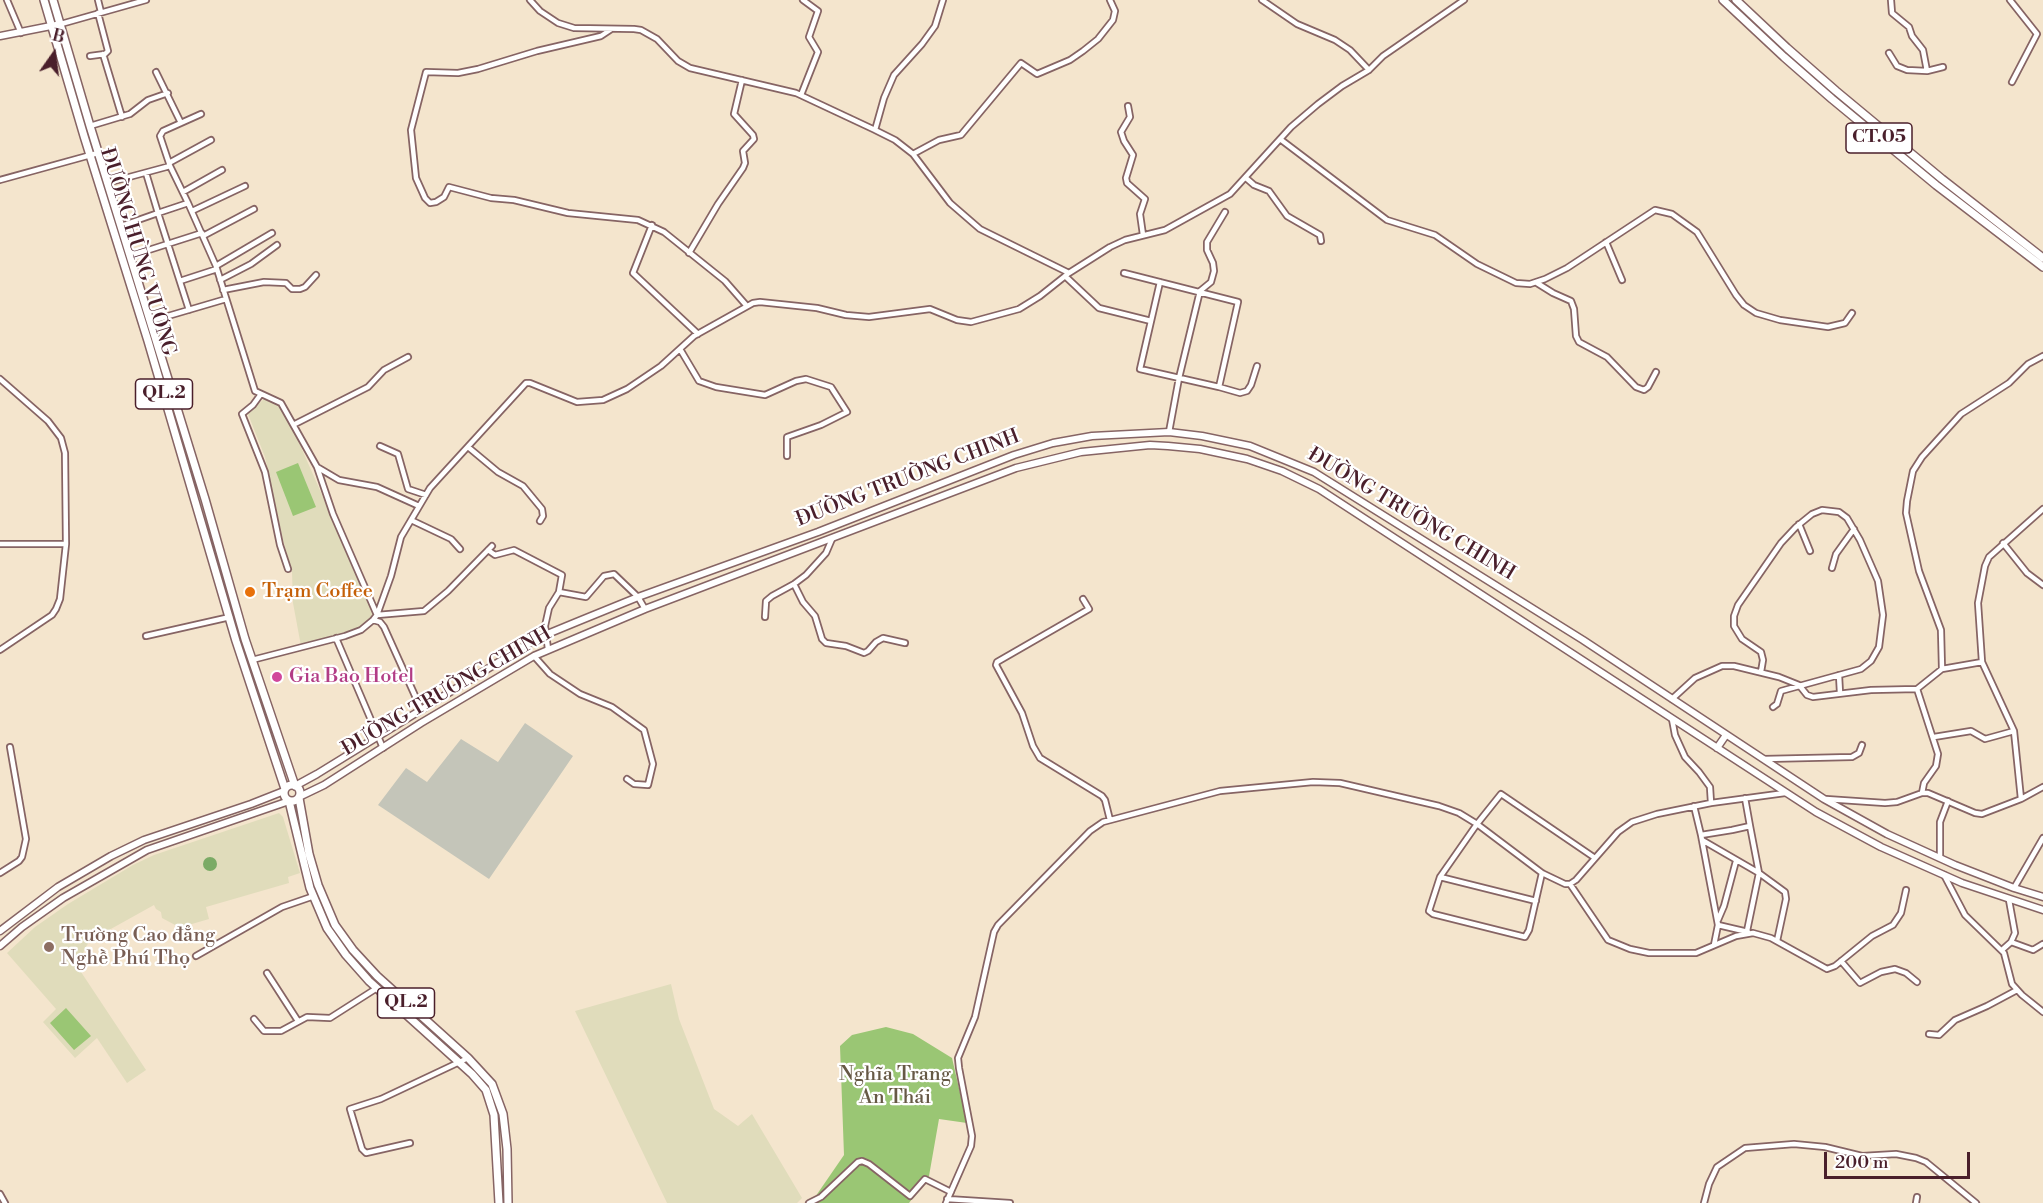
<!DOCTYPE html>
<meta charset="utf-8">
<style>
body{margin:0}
#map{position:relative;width:2043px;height:1203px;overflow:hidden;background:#f4e5cd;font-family:"Libre Bodoni",serif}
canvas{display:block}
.north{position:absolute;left:24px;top:24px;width:60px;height:60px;-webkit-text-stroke:4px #fff;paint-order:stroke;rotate:14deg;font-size:16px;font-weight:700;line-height:24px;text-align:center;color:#4a1f2b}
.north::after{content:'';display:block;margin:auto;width:21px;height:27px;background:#4a1f2b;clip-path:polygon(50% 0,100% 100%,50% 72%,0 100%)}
.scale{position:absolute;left:1824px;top:1152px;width:146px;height:27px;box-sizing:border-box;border:3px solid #4a1f2b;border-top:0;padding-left:8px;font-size:18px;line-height:21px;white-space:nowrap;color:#4a1f2b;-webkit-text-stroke:4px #fff;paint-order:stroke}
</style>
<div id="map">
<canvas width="2043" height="1203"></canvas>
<div class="north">B</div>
<div class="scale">200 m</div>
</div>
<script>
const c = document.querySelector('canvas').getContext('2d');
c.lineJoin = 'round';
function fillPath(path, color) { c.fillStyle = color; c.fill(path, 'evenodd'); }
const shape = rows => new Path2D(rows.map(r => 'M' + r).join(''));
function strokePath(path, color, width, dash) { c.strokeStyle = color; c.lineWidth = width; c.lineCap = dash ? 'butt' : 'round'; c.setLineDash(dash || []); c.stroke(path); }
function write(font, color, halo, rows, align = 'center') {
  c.font = font + ' "Libre Bodoni",serif'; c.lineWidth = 4.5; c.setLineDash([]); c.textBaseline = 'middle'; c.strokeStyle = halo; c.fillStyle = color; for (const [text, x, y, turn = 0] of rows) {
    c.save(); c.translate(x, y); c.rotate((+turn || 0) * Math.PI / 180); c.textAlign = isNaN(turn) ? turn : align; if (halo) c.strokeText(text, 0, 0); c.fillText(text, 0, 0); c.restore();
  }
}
fillPath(shape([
 [265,398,281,407,289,420,375,615,360,629,301,646,293,603,292,572,283,540,265,457,248,414],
 [279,813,283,817,300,873,288,877,289,883,206,907,209,919,185,926,181,924,177,926,162,918,161,912,156,909,154,905,91,940,87,945,82,955,81,972,146,1070,127,1083,97,1038,75,1058,43,1022,56,1009,7,953,35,927,68,904,133,865,154,855],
 [671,984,679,1019,714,1109,738,1126,752,1114,802,1198,797,1203,667,1203,575,1011]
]), '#e0dcbb');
fillPath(shape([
 [525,723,573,756,489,879,378,805,406,768,427,782,461,739,498,762]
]), '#c4c5b9');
fillPath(shape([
 [298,463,316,507,293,516,276,472],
 [66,1008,91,1036,74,1050,50,1023],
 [886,1027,913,1034,952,1058,967,1123,939,1119,929,1176,909,1203,811,1203,844,1155,840,1046,852,1035]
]), '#9ac674');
fillPath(shape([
 '203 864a7 7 0 1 1 14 0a7 7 0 1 1-14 0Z'
]), '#7bab66');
const minor = shape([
 [7,0,21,33],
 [98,0,101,12],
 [530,0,540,11,558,23,574,28,634,29,641,30,657,39,678,61,690,68,796,93,875,130,895,140,913,154,950,203,980,229,1069,273],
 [1262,0,1297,24,1335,40,1350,50,1369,70],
 [1891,0,1892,13,1909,27,1912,36,1923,50,1927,71],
 [2010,0,2037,34,2012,82],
 [61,24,146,0],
 [610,30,601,36,537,51,478,69,458,73,426,72,411,130,416,178,425,198,430,203,436,202,444,197,449,187,491,198,514,200,568,213,638,220,664,232,725,281,746,305],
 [1889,53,1897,66,1907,70,1927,71,1943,67],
 [103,54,122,117],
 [90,56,105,54,108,51,98,13],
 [156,72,181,123],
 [801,95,818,52,809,37,818,11,803,0],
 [1128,106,1130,117,1121,132,1124,141,1133,155,1126,178,1127,183,1145,199,1140,214,1143,235],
 [201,114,163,131,160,136,170,166,188,203,216,266,255,391,281,403,317,467,339,480,377,487,419,506],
 [90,126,130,114,148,100,168,93],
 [875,130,884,98,894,75,922,44,935,26,943,0],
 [1280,139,1387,220,1435,235,1477,264,1516,283,1530,284,1545,279,1567,268,1655,210,1672,214,1697,232,1736,295,1744,305,1756,313,1780,320,1828,327,1845,323,1852,313],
 [913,154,939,140,961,135,1021,63,1037,74,1070,60,1083,51,1098,39,1113,20,1115,11,1110,0],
 [169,163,211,140],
 [1246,178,1254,185,1269,191,1287,216,1320,235,1321,241],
 [0,180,98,153],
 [107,183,170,166],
 [183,192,222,170],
 [188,203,158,213,189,310],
 [192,211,245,186],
 [652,225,633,273,698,334],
 [121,226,158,213,146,173],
 [203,236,254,209],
 [1606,242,1622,280],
 [689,253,718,204,743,168,745,163,743,151,754,139,753,135,734,114,742,80],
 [130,256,202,233],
 [216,266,272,233],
 [1124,273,1238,302,1219,387,1140,369,1160,282],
 [1065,276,1099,308,1151,321],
 [220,280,251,264,277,245],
 [180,281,217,269],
 [1537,283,1553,293,1571,301,1574,309,1576,336,1579,342,1607,357,1636,387,1644,390,1648,387,1656,372],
 [223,290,264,282,286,283,292,289,300,289,305,287,316,275],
 [151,321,226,299],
 [680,349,699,381,716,387,765,395,796,381,806,379,831,387,847,412,821,425,787,437,787,456],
 [0,379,48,421,61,438,65,453,66,544,60,599,56,609,52,615,0,650],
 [1219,387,1240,393,1247,391,1251,385,1257,366],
 [261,394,253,405,242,414,265,472,280,545,288,569],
 [295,424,368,387,384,370,408,357],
 [1169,432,1179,378,1200,291,1211,282,1214,271,1213,263,1207,250,1207,242,1225,212],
 [380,446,398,454,408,489,426,495],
 [468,447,498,472,523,486,542,509,543,516,540,521],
 [317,467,333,514,377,615,424,611,448,591,492,546],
 [411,520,451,539,460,549],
 [1799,524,1810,551],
 [2003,543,2027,573,2043,585],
 [0,544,66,544],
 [488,550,495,555,514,550,562,575,559,592,549,608,545,626,548,649],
 [1832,568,1836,554,1854,529],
 [794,584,803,602,815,616,822,639,826,643,846,646,864,653,868,651,876,642,883,638,905,643],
 [559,592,586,597,604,576,614,574,638,597,645,609],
 [1083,599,1089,609,997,662,996,665,1022,713,1033,746,1040,758,1102,796,1105,800,1110,820],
 [765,617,766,601,772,596,794,584,806,575,826,553,832,539],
 [373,620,380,622,384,627,421,709],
 [146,636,230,617],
 [336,638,383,748],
 [534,656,550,674,580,694,612,707,644,730,653,764,648,785,634,784,627,779],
 [252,660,345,636,361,630,373,620,377,615,391,576,401,537,430,488,526,383,530,383,577,402,603,400,627,389,661,366,694,336,753,303,760,302,817,308,846,315,869,317,930,309,957,320,971,322,1019,309,1040,296,1069,273,1110,247,1125,240,1165,230,1230,194,1291,127,1318,104,1342,86,1369,70,1383,56,1464,0],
 [1942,669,1941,630,1919,571,1906,513,1907,501,1913,471,1922,457,1961,414,2009,383,2028,364,2043,356],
 [1761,672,1763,660,1761,652,1742,639,1734,626,1734,616,1738,605,1781,543,1796,527,1812,514,1822,510,1839,512,1847,518,1860,540,1878,581,1883,615,1879,647,1871,661,1861,669,1781,691,1777,704,1773,707],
 [1839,675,1840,693],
 [1917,689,1938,754,1936,766,1924,783,1922,793],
 [1672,699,1695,678,1722,666,1734,666,1779,677,1799,685,1807,695,1813,697,1871,690,1917,689,1942,669,1982,662],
 [1672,719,1675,735,1685,757,1699,772,1710,787,1711,803],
 [1934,737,1971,731,1985,739,2014,731],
 [1764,759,1852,757,1859,753,1862,745],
 [1826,799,1885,803,1897,802,1922,793,1928,793,1975,813,1982,814,2021,799,2043,787],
 [2021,799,2014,731,1982,662,1978,603,1985,566,1989,557,2043,509],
 [1694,806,1701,835,1732,830,1750,826,1745,798],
 [1701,835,1718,925,1714,945],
 [1702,840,1759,873,1785,892,1786,899,1777,941],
 [1940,858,1940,822,1948,801],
 [0,873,19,861,22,857,26,839,10,747],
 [1542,873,1529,930,1525,937,1433,914,1429,911,1440,877,1477,824,1501,794,1595,858],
 [1944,875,1965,915,2004,953,2012,984,2022,995,2043,1012],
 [1440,877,1536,901],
 [1570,884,1608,940,1630,949,1649,953,1696,953,1736,936,1753,933,1771,938,1827,969,1835,966,1872,936,1893,925,1901,913,1906,890],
 [2014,888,2043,838],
 [1718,920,1724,906,1736,861],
 [1718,925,1748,932],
 [1747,931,1759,873,1750,826],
 [2011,942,2033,950,2043,944],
 [2002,950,2011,942,2015,933,2009,900],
 [196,956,282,907,314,896],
 [1841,961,1860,983,1881,972,1895,969,1906,973,1917,982],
 [267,973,298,1021],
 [254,1019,264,1031,281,1031,307,1017,330,1018,377,988],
 [1929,1034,1939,1035,1955,1020,1987,1006,2017,990],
 [410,1143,366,1153,362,1149,350,1109,381,1099,468,1058],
 [0,1194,5,1203],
 [947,1199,1010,1203],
 [809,1203,821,1197,858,1162,862,1161,869,1164,910,1196,925,1179,951,1192],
 [946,1203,971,1146,972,1136,959,1068,958,1058,975,1017,994,932,998,925,1090,831,1103,822,1220,791,1313,782,1340,783,1439,806,1459,813,1477,824,1542,873,1565,884,1570,884,1576,880,1618,832,1632,822,1657,814,1711,803,1785,793],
 [1704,1203,1709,1184,1717,1167,1745,1148,1794,1144,1825,1147,1862,1156,1896,1154,1916,1158,1926,1162,1976,1203],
 [1916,1203,1917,1197]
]);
const major = shape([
 [0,36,61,24],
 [1717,748,1726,735],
 [295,786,317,774,523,647,545,635,579,621,638,597,818,532,1014,455,1053,443,1092,436,1169,432,1202,436,1250,446,1314,472,1583,640,1824,799,1887,834,1955,865,2014,888,2043,897],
 [299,797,324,785,421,723,534,656,645,609,1016,468,1081,452,1150,445,1168,446,1200,449,1247,459,1282,471,1319,489,1816,812,1881,847,1962,883,2043,910],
 [0,931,58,887,111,856,144,840,251,804,284,791],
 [0,946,22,927,63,898,147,850,289,801]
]);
const highway = shape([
 [44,0,84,136,148,341,236,641,285,789],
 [53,0,90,126,205,499,245,639,295,786],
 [1723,0,1784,57,1832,99,1936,185,2043,267],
 [1736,0,1787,48,1836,91,1942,179,2043,258],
 '284 793a8 8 0 1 1 16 0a8 8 0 1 1-16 0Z',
 [299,798,309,854,318,885,335,925,353,950,377,976,468,1058,492,1084,503,1114,507,1149,508,1203],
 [289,801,310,888,327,928,346,955,369,981,472,1074,486,1090,494,1115,499,1203]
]);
strokePath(minor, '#866464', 8);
strokePath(major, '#866464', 9);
strokePath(highway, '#866464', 10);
strokePath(minor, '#fff', 4.5);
strokePath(major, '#fff', 6);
strokePath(highway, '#fff', 7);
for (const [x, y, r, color] of [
 [250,592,6,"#e8710a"],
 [277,677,6,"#d1479c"],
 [49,947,6,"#8d6e63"]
]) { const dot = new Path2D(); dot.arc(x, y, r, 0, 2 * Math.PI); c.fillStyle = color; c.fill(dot); strokePath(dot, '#fff', 2); }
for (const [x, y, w] of [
 [1879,138,66],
 [164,394,57],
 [406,1003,57]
]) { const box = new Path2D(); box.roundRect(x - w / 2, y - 15, w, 30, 4.5); c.fillStyle = '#fff'; c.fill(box); strokePath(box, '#4a1f2b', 1.5); }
write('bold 18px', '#4a1f2b', null, [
 ["CT.05",1879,138],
 ["QL.2",164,394],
 ["QL.2",406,1003]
]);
write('20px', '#4a1f2b', '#fff', [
 ["ĐƯỜNG HÙNG VƯƠNG",137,252,73],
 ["ĐƯỜNG TRƯỜNG CHINH",908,479,-21],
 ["ĐƯỜNG TRƯỜNG CHINH",1411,515,31],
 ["ĐƯỜNG TRƯỜNG CHINH",447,692,-30]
]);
write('20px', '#c56008', '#fff', [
 ["Trạm Coffee",262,592]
], 'left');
write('20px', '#b23c85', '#fff', [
 ["Gia Bao Hotel",289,677]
], 'left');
write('20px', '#785e54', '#fff', [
 ["Trường Cao đẳng",61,936],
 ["Nghề Phú Thọ",61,959]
], 'left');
write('20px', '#665945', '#fff', [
 ["Nghĩa Trang",895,1075],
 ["An Thái",895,1098]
]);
</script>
